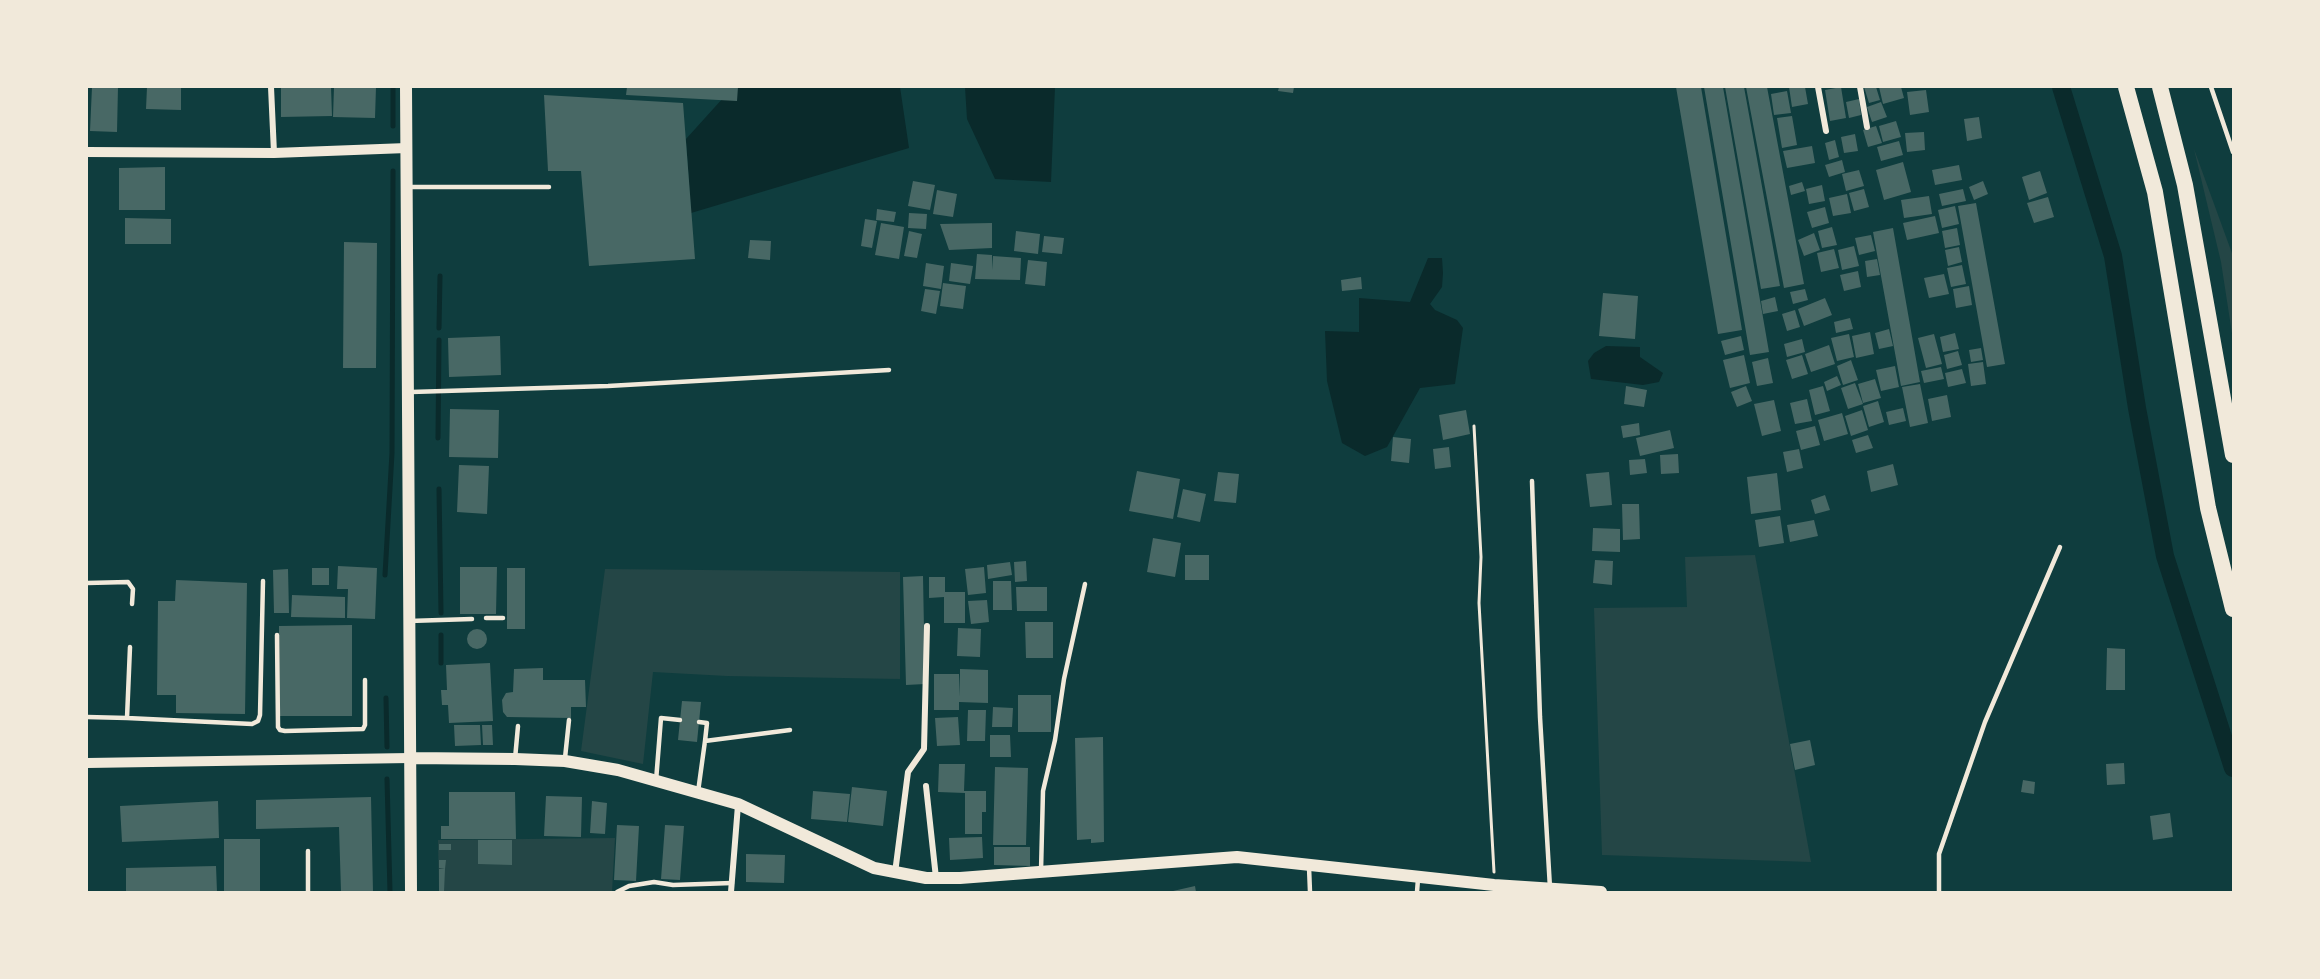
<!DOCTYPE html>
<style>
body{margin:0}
#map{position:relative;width:2320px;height:979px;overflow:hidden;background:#0f3d3e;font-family:"Titillium Web",sans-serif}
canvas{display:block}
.frame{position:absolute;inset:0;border:88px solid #f1e9da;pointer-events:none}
</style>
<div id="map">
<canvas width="2320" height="979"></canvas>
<div class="frame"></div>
</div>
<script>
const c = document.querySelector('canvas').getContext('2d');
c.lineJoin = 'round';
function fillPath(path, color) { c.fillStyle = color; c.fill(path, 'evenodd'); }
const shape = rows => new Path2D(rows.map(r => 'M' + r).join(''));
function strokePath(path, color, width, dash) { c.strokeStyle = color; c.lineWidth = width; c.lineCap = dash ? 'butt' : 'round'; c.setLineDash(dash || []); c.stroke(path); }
fillPath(shape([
 [2194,149,2233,256,2233,340,2221,262],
 [1755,555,1811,862,1602,855,1594,608,1687,607,1685,557],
 [605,569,900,572,900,679,727,676,653,672,643,764,581,751],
 [615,838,612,892,439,892,438,840]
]), '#244646');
fillPath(shape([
 [733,87,900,87,909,148,691,213,686,139],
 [965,87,1055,87,1051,182,995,179,967,119],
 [1428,258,1442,258,1443,273,1442,287,1430,304,1435,310,1457,320,1463,328,1455,384,1420,388,1387,447,1365,456,1342,443,1327,381,1325,331,1359,332,1359,298,1410,302],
 [1606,346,1640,347,1640,357,1663,373,1659,382,1643,385,1591,379,1588,361,1594,353]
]), '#0a2a2b');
strokePath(shape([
 [393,87,393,126],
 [439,328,440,276],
 [438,438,439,340],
 [439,489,441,613],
 [385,575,392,453,393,171],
 [441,663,441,635],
 [386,698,387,747],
 [387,779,390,892]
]), '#0a2a2b', 5);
strokePath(shape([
 [2061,87,2113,256,2137,408,2165,556,2233,768]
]), '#0a2a2b', 18);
fillPath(shape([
 [92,87,118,87,117,132,90,131],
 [147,87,181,87,181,110,146,109],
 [281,87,331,87,332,116,281,117],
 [334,87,376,87,375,118,333,117],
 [627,87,738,87,737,101,626,95],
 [1279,87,1294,87,1293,93,1278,91],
 [1676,87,1701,87,1742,330,1718,334],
 [1704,87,1723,87,1769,352,1750,355],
 [1725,87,1744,87,1780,286,1761,289],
 [1746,87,1767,87,1804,284,1784,288],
 [1789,87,1805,87,1808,104,1792,107],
 [1841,87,1846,118,1830,121,1825,90],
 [1864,87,1876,87,1880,100,1869,103],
 [1879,87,1901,87,1904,98,1883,104],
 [1926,90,1929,112,1910,115,1907,92],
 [1787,91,1791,113,1774,115,1771,94],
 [544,95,683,103,695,259,589,266,581,171,548,171],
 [1859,99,1861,115,1849,118,1846,102],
 [1881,102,1887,117,1872,122,1867,107],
 [1792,116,1797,145,1782,148,1777,118],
 [1979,117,1982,138,1967,141,1964,119],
 [1896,121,1901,137,1883,142,1879,126],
 [1876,126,1882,143,1868,147,1863,130],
 [1924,132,1925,150,1907,152,1905,133],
 [1855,134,1858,151,1844,153,1841,137],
 [1835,140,1839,157,1829,160,1825,143],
 [1899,141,1903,155,1881,161,1877,147],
 [1812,146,1815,163,1787,168,1783,151],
 [1842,160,1845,172,1829,177,1825,165],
 [1903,162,1911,192,1884,200,1876,170],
 [1959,165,1962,180,1935,185,1932,170],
 [165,167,165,210,119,210,119,168],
 [1859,170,1864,186,1846,191,1842,174],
 [2040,171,2047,193,2029,200,2022,177],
 [913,181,935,185,930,210,908,206],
 [1983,181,1988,194,1974,200,1969,187],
 [1802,182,1805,191,1791,195,1789,186],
 [1822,185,1825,201,1809,204,1806,189],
 [1864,189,1869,207,1854,211,1849,193],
 [1963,189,1966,201,1942,206,1939,194],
 [937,190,957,194,953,217,933,214],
 [1847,194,1851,213,1833,216,1829,198],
 [1929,196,1932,214,1904,218,1901,200],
 [2048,197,2054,217,2034,223,2027,203],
 [1976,203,2005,364,1987,367,1958,206],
 [1955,206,1959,224,1942,228,1938,210],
 [1825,207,1829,223,1812,228,1807,212],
 [877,209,896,212,894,222,876,220],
 [909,213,927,214,926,229,908,228],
 [1935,216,1939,233,1907,240,1903,223],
 [125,218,171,219,171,244,125,244],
 [865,219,877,221,872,248,861,246],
 [881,223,904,227,899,259,875,255],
 [992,223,992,248,949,250,940,224],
 [1832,227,1837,245,1822,248,1818,231],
 [1893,228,1920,382,1901,386,1873,232],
 [1957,228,1960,245,1945,248,1942,231],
 [909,231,922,234,917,258,904,256],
 [1016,231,1040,234,1038,254,1014,251],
 [1814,233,1820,250,1804,256,1798,240],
 [1871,235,1875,251,1859,255,1855,238],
 [1044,236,1064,238,1062,254,1042,252],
 [750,240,771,241,770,260,748,258],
 [344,242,377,243,376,368,343,368],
 [1854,246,1859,266,1842,270,1838,250],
 [1959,247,1962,262,1948,266,1945,250],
 [1834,249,1839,268,1821,272,1817,253],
 [977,254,992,255,992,270,993,256,1021,258,1020,280,975,279],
 [1877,259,1880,275,1867,277,1865,261],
 [1028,260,1047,262,1045,286,1025,284],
 [926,263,944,266,941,289,923,286],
 [951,263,973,266,970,284,949,281],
 [1962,265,1966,284,1951,287,1947,268],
 [1858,271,1861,287,1844,291,1840,275],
 [1944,274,1949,294,1929,298,1924,278],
 [1361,277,1362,289,1342,291,1341,280],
 [943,283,966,286,963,309,940,306],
 [1969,286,1972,305,1956,308,1953,289],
 [925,289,940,291,936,314,921,311],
 [1805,289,1808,300,1793,304,1790,292],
 [1603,293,1638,296,1635,339,1599,336],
 [1775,297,1778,311,1763,314,1761,301],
 [1825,298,1832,315,1804,326,1798,309],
 [1795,310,1800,327,1787,331,1782,314],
 [1850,318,1853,329,1836,333,1834,322],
 [1889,329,1893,346,1879,349,1875,333],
 [1870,332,1874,354,1856,358,1852,336],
 [1955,333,1959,349,1943,352,1940,337],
 [1849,334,1854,357,1837,361,1831,338],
 [1934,334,1942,364,1926,368,1918,338],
 [500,336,501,375,449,377,448,338],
 [1741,336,1744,350,1725,355,1721,341],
 [1802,339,1805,352,1787,357,1784,344],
 [1829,345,1835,364,1811,372,1805,354],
 [1981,348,1983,360,1971,362,1969,350],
 [1958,351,1962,365,1947,369,1944,355],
 [1744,355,1750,383,1730,388,1723,360],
 [1802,355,1808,374,1792,379,1786,360],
 [1768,358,1773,383,1757,386,1752,362],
 [1851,360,1858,380,1843,385,1837,366],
 [1983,362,1986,384,1971,386,1968,364],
 [1895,366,1899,387,1881,391,1876,370],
 [1941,367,1944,379,1924,383,1921,371],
 [1962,369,1966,383,1948,387,1945,373],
 [1837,376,1841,385,1827,391,1824,382],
 [1875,379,1881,398,1863,403,1858,384],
 [1855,383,1863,404,1848,409,1841,388],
 [1920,384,1928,423,1910,427,1902,387],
 [1626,386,1647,390,1644,407,1624,404],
 [1746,386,1752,401,1737,407,1731,392],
 [1823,386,1830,411,1815,415,1809,390],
 [1947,395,1951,417,1932,421,1928,399],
 [1807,399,1812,421,1795,424,1790,403],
 [1774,400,1781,431,1762,436,1754,404],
 [1878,401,1884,422,1869,427,1863,406],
 [1903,408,1906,421,1889,425,1886,412],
 [450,409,499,410,498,458,449,457],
 [1466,410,1470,434,1443,440,1439,415],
 [1862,410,1868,430,1851,436,1845,416],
 [1842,413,1848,434,1824,441,1818,420],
 [1639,423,1640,435,1623,438,1621,426],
 [1815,426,1820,445,1801,450,1796,431],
 [1670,430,1674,448,1640,456,1636,438],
 [1868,435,1873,448,1856,453,1852,440],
 [1393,437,1411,439,1409,463,1391,461],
 [1449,447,1451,467,1435,469,1433,449],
 [1799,449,1803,468,1787,472,1783,452],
 [1678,454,1679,473,1661,474,1660,455],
 [1645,459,1647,473,1630,475,1629,460],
 [1893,464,1898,485,1871,492,1867,471],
 [459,465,489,466,487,514,457,512],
 [1137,471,1180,479,1173,519,1129,511],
 [1218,472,1239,474,1236,503,1214,501],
 [1609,472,1612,505,1590,507,1586,474],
 [1777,473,1781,510,1751,514,1747,477],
 [1183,489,1206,494,1200,522,1177,517],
 [1825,495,1830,510,1815,514,1811,500],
 [1622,504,1639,504,1640,539,1623,540],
 [1780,516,1784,543,1759,547,1755,520],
 [1814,520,1818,536,1790,542,1787,525],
 [1593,528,1620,529,1620,552,1592,551],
 [1153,538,1181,543,1175,577,1147,572],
 [1185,555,1209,555,1209,580,1185,580],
 [1595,560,1613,561,1612,585,1593,583],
 [1026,561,1027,581,1015,582,1014,562],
 [1010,562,1012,575,988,579,987,565],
 [338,566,377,568,375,619,347,618,348,589,337,589],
 [460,567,497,567,496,614,460,614],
 [984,567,986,593,968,595,965,569],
 [312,568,329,568,329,585,312,585],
 [507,568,525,568,525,629,507,629],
 [288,569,289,613,274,613,273,570],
 [923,576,925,684,906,685,903,577],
 [929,577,945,577,945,592,965,592,965,623,944,623,944,597,929,598],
 [176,580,247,583,245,714,176,713,176,695,157,695,158,601,175,601],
 [993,581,1011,581,1012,610,993,610],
 [1016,587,1047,587,1047,611,1017,611],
 [292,595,345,597,345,618,291,617],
 [987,600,989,622,971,624,968,601],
 [1025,622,1053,622,1053,658,1026,658],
 [352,625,352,716,279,716,279,626],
 [958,628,981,629,980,657,957,656],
 '467 639a10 10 0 1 1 20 0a10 10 0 1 1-20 0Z',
 [2107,648,2125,649,2125,690,2106,690],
 [490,663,493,721,449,723,448,705,442,705,441,690,447,690,446,665],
 [543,668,543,680,585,680,586,707,571,707,571,718,507,717,503,712,502,700,506,693,513,692,514,669],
 [960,669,988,670,988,703,959,702,959,710,934,710,934,674,959,674,960,697],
 [1018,695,1051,695,1051,732,1018,732],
 [682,701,701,702,697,742,678,740],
 [993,707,1013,708,1012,727,992,727],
 [968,710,986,710,985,741,967,741],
 [958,717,960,745,937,746,935,718],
 [454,725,480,725,481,745,455,746],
 [482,725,492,725,493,745,483,745],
 [990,735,1010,735,1011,757,990,757],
 [1103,737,1104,842,1091,843,1091,839,1077,840,1075,738],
 [1810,740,1815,765,1795,770,1790,744],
 [2124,763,2125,784,2107,785,2106,764],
 [939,764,965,764,964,791,986,791,986,812,982,812,982,834,965,834,965,793,938,792],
 [995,767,1028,768,1026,845,993,845],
 [2023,780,2035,782,2034,794,2021,792],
 [852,787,887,791,883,826,848,822],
 [813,791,850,794,847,822,811,819],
 [449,792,515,792,516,839,441,839,441,826,449,826],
 [546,796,582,797,581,837,544,836],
 [371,797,373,892,341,892,339,827,256,829,256,800],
 [218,801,219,838,122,842,120,806],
 [592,801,607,803,605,834,590,833],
 [2170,813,2173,837,2153,840,2150,816],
 [617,825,639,826,636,881,614,880],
 [665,825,684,826,680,880,661,879],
 [982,837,983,858,950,860,949,838],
 [224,839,260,839,260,892,224,892],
 [478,840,512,840,512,865,478,864],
 [439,844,451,844,451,850,439,850],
 [994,847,1030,847,1030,866,994,865],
 [746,854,785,855,784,883,746,882],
 [439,860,446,860,445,869,439,868],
 [216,866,217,892,126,892,126,868],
 [439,869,445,869,444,892,439,892],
 [1195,886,1196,892,1173,892,1173,891]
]), '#486865');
strokePath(shape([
 [1474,426,1481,557,1479,603,1494,872]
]), '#f1e9da', 3);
strokePath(shape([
 [2211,87,2233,152],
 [407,187,549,187],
 [411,392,608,386,889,370],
 [1532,481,1540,717,1550,888],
 [87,583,128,582,133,589,132,604],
 [486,618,503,618],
 [409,621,472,619],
 [277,635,278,727,280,730,285,731,363,729,365,725,365,680],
 [87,717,127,718,130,647],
 [127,718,252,724,258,721,260,715,263,581],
 [699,722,707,723,705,741],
 [565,758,569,720],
 [515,759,518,726],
 [656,781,661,718,680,720],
 [698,792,705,741,790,730],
 [308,851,308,892],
 [1309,867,1310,892],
 [1041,871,1043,791,1055,740,1064,679,1085,584],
 [617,892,629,886,654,882,673,885,732,883],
 [1417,892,1418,879],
 [1939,892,1939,854,1985,722,2060,547]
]), '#f1e9da', 4.5);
strokePath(shape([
 [271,87,274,153],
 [1818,87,1826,131],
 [1860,87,1867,127],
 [926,786,936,878],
 [895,873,908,772,924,749,927,626],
 [731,892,738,805]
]), '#f1e9da', 6);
strokePath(shape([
 [87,152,274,153,407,148],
 [87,763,410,758]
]), '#f1e9da', 10);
strokePath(shape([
 [406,87,411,892],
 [410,758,515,759,565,761,618,770,738,804,874,868,926,878,960,878,1237,857,1494,885,1601,892]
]), '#f1e9da', 12);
strokePath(shape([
 [2126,87,2155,192,2208,508,2233,609],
 [2160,87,2185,185,2233,455]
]), '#f1e9da', 16);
</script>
